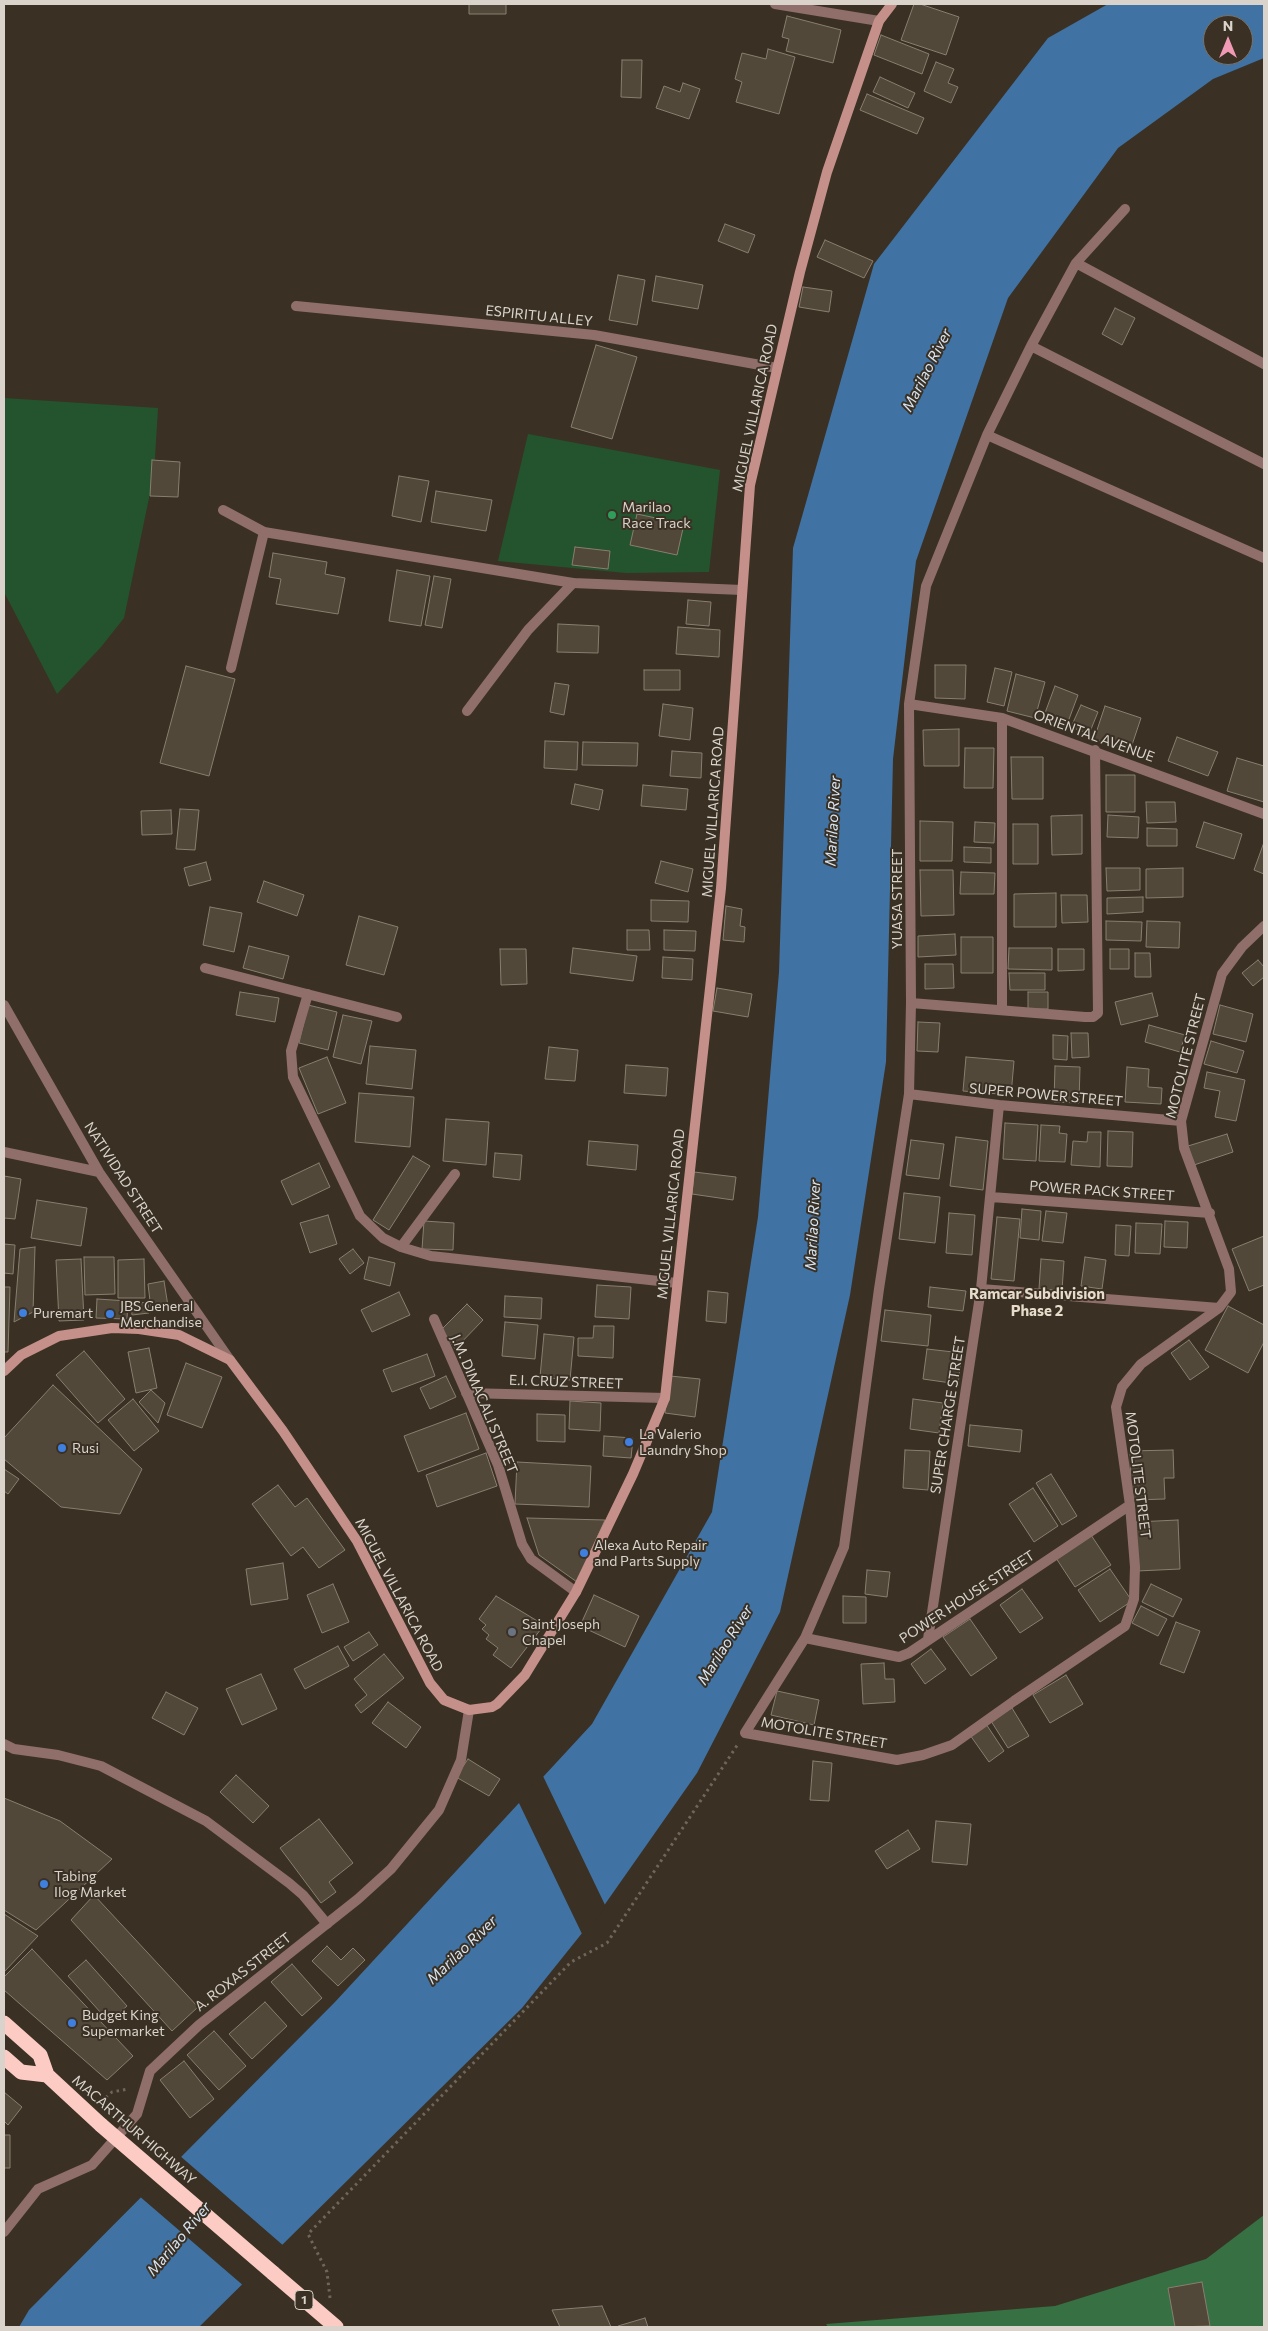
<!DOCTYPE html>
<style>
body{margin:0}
#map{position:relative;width:1268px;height:2331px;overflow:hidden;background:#3a3124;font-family:Commissioner,sans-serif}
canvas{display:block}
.frame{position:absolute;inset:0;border:5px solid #d9d3cb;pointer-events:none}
.north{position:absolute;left:1203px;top:15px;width:50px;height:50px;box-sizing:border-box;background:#3a3124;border:1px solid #7a7267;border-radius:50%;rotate:0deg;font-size:14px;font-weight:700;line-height:20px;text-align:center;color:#d9d3cb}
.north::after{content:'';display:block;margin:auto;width:18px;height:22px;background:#f09ab5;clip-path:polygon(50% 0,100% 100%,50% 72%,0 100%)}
</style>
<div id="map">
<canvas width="1268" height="2331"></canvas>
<div class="frame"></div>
<div class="north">N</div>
</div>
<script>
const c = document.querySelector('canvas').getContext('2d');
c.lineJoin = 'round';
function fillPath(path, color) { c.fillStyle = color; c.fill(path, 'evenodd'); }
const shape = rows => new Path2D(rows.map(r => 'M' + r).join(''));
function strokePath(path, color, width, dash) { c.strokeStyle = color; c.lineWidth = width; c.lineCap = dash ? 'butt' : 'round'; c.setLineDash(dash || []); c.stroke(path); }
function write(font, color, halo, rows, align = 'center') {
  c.font = font + ' Commissioner,sans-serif'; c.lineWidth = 4; c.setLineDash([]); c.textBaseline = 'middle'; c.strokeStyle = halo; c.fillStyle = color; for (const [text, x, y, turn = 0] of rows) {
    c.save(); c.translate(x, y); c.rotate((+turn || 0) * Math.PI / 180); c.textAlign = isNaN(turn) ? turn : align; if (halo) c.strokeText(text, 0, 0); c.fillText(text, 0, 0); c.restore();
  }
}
fillPath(shape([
 [4,398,158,408,154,474,124,618,101,647,57,694,4,592],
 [528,434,720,470,709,572,626,573,498,561]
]), '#24542e');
fillPath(shape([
 [1264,2215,1264,2327,828,2327,826,2324,1055,2306,1206,2259]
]), '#377042');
fillPath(shape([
 [1108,4,1264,4,1264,58,1213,79,1118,148,1008,298,916,561,893,759,886,1062,850,1295,780,1612,697,1773,603,1907,522,2008,199,2327,19,2327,29,2310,335,2002,592,1724,712,1512,758,1217,779,972,793,548,874,264,1048,38],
 [1213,25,1243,25,1243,55,1213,55]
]), '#4072a4');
fillPath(shape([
 [542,1774,606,1907,583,1936,518,1801],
 [179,2155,285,2247,245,2287,138,2195]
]), '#3a3124');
const building = shape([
 [469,4,506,4,506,14,469,14,469,4],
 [914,4,920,4,959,17,946,55,901,40,914,4],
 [787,16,841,30,833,63,786,51,789,39,782,37,787,16],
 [881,35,929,54,922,74,874,55,881,35],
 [768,49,795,57,779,114,736,102,742,82,735,79,742,53,766,59,768,49],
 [622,60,642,60,641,98,621,97,622,60],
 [936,62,954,69,948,83,958,87,951,103,924,91,936,62],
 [880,77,915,93,908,108,873,92,880,77],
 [683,83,700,89,689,119,656,108,664,86,680,92,683,83],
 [867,94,924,118,917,134,860,110,867,94],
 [725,224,755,235,748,253,718,241,725,224],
 [825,240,873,261,864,278,817,257,825,240],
 [618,275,645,280,637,325,609,320,618,275],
 [656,276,703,285,698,309,652,301,656,276],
 [803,287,832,291,829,312,799,307,803,287],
 [1115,308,1135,318,1122,345,1102,334,1115,308],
 [596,345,637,357,612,439,571,427,596,345],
 [152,460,180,462,178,497,150,496,152,460],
 [399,476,429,481,421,522,392,516,399,476],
 [436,491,492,500,486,531,431,522,436,491],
 [637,514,684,524,677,555,630,545,637,514],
 [575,547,610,551,608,569,572,565,575,547],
 [273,553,327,562,325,574,345,578,338,614,276,604,281,579,269,577,273,553],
 [397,570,430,576,421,626,389,621,397,570],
 [434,576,451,579,442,628,425,625,434,576],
 [688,600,711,602,709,626,686,624,688,600],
 [558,624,599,626,598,653,557,652,558,624],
 [678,627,720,630,719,657,676,654,678,627],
 [935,665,966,665,965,699,935,698,935,665],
 [186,666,235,679,209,776,160,763,186,666],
 [995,668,1012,672,1004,706,987,702,995,668],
 [644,670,680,670,680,690,644,690,644,670],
 [1016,674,1045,682,1035,718,1007,711,1016,674],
 [555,683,569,685,564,715,550,712,555,683],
 [1055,686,1078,695,1065,730,1042,721,1055,686],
 [663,704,693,708,690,740,659,736,663,704],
 [1081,705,1098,712,1089,734,1071,727,1081,705],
 [1105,706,1141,718,1130,751,1094,739,1105,706],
 [959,729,959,766,924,766,923,730,959,729],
 [1177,737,1218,752,1208,776,1168,761,1177,737],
 [545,741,578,742,577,770,544,768,545,741],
 [583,742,638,743,637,766,582,765,583,742],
 [965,748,994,748,993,788,964,788,965,748],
 [672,751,702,753,701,778,670,776,672,751],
 [1011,757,1043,757,1043,799,1012,799,1011,757],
 [1237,758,1264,766,1264,802,1227,791,1237,758],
 [1106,775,1135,775,1135,812,1106,812,1106,775],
 [575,784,603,790,599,810,571,804,575,784],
 [643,785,688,789,686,810,641,806,643,785],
 [1146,802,1175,802,1176,822,1147,823,1146,802],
 [180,809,199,810,195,850,176,849,180,809],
 [171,810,172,834,142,835,141,811,171,810],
 [1082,815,1082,854,1052,855,1051,816,1082,815],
 [1108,815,1139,817,1138,838,1107,837,1108,815],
 [920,821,953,822,952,861,920,861,920,821],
 [975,822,995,823,994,843,974,842,975,822],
 [1204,822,1242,834,1234,859,1196,847,1204,822],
 [1013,824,1038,824,1038,864,1013,864,1013,824],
 [1147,828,1177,829,1177,846,1147,846,1147,828],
 [1263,845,1264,846,1264,874,1254,870,1263,845],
 [964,847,991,848,991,863,964,862,964,847],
 [661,861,693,869,688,892,655,883,661,861],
 [206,862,211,880,189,886,184,868,206,862],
 [1106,868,1140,868,1140,890,1107,891,1106,868],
 [1183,868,1183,897,1146,898,1146,869,1183,868],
 [920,870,953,870,954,915,921,916,920,870],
 [961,872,995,873,994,894,960,894,961,872],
 [264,881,304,895,297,916,257,902,264,881],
 [1056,893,1056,927,1014,927,1014,894,1056,893],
 [1061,895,1087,895,1088,922,1062,923,1061,895],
 [1143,897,1143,912,1107,914,1107,898,1143,897],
 [651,900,689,901,688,922,651,921,651,900],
 [726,906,742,909,740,926,745,927,744,942,723,940,726,906],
 [210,907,242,913,234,952,203,945,210,907],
 [359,916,398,927,384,975,346,965,359,916],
 [1106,921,1142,922,1141,941,1106,940,1106,921],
 [1147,921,1180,922,1179,948,1146,947,1147,921],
 [627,930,649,930,650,950,627,950,627,930],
 [664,930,696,931,695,951,664,950,664,930],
 [955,934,956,955,918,957,918,936,955,934],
 [961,937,993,937,993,973,961,973,961,937],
 [249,946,289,956,283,979,243,968,249,946],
 [573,948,637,956,633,981,570,973,573,948],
 [1009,948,1052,948,1052,970,1008,969,1009,948],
 [500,949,526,949,527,984,501,985,500,949],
 [1058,949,1084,949,1084,970,1058,971,1058,949],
 [1110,949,1129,949,1129,969,1110,969,1110,949],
 [1135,953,1150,953,1151,977,1135,977,1135,953],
 [663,957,693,959,692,980,662,978,663,957],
 [1258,960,1264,967,1264,977,1253,986,1242,973,1258,960],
 [925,964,953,964,954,988,925,989,925,964],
 [1009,973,1045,973,1045,990,1010,990,1009,973],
 [717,988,752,994,748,1017,713,1011,717,988],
 [240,992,279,998,275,1022,236,1015,240,992],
 [1028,992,1048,992,1048,1009,1028,1009,1028,992],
 [1152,993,1158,1016,1121,1025,1115,1002,1152,993],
 [308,1005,337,1012,328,1050,299,1043,308,1005],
 [1220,1005,1253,1014,1246,1042,1213,1034,1220,1005],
 [343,1015,372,1021,361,1064,333,1057,343,1015],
 [918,1022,940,1023,938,1052,917,1051,918,1022],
 [1149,1025,1185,1035,1180,1052,1145,1042,1149,1025],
 [1071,1033,1088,1033,1089,1057,1072,1058,1071,1033],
 [1053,1035,1068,1036,1067,1060,1053,1059,1053,1035],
 [1211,1041,1244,1051,1237,1073,1204,1064,1211,1041],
 [370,1046,416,1050,412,1089,366,1084,370,1046],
 [549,1047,578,1050,575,1081,545,1079,549,1047],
 [327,1057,346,1103,318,1114,299,1068,327,1057],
 [966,1057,1014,1061,1011,1095,963,1091,966,1057],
 [626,1065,668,1068,666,1096,624,1093,626,1065],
 [1055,1066,1080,1067,1079,1103,1054,1102,1055,1066],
 [1127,1067,1149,1069,1148,1087,1162,1088,1161,1104,1125,1102,1127,1067],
 [1207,1072,1245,1080,1236,1121,1215,1117,1220,1091,1204,1088,1207,1072],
 [359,1093,414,1097,410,1147,355,1142,359,1093],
 [446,1119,489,1122,486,1165,443,1161,446,1119],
 [1005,1123,1038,1125,1036,1161,1003,1159,1005,1123],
 [1041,1125,1060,1126,1059,1133,1067,1134,1065,1162,1039,1161,1041,1125],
 [1108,1131,1133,1132,1132,1167,1107,1166,1108,1131],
 [1088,1132,1101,1132,1100,1167,1071,1165,1073,1141,1087,1142,1088,1132],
 [1227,1134,1233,1152,1194,1165,1188,1146,1227,1134],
 [956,1137,988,1141,983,1190,950,1186,956,1137],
 [911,1140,944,1144,939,1179,906,1175,911,1140],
 [589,1141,638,1145,636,1170,587,1165,589,1141],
 [495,1153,522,1155,520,1180,493,1177,495,1153],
 [413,1156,430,1166,389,1230,373,1220,413,1156],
 [319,1163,330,1187,292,1205,281,1181,319,1163],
 [694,1172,736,1177,733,1200,692,1194,694,1172],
 [4,1176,21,1179,15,1219,4,1218,4,1176],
 [904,1193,940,1197,935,1243,899,1239,904,1193],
 [37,1200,87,1208,81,1246,31,1238,37,1200],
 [1022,1209,1041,1211,1039,1240,1020,1238,1022,1209],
 [1046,1211,1067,1213,1063,1243,1042,1241,1046,1211],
 [949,1213,975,1215,972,1255,946,1253,949,1213],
 [328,1215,337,1244,310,1253,300,1223,328,1215],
 [997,1217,1020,1219,1014,1281,991,1279,997,1217],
 [424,1221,454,1223,453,1250,422,1249,424,1221],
 [1165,1221,1188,1222,1187,1248,1164,1247,1165,1221],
 [1136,1223,1162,1224,1160,1254,1135,1253,1136,1223],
 [1116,1225,1131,1226,1129,1256,1115,1255,1116,1225],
 [1264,1236,1264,1285,1249,1291,1232,1249,1264,1236],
 [4,1244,15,1245,13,1274,4,1273,4,1244],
 [35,1247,33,1312,14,1322,20,1249,35,1247],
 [353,1249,364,1263,350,1274,339,1259,353,1249],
 [84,1257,114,1257,115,1294,85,1295,84,1257],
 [369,1257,395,1263,390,1286,364,1279,369,1257],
 [1085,1257,1106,1260,1102,1289,1081,1286,1085,1257],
 [81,1259,84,1320,59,1321,56,1260,81,1259],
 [144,1259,145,1298,118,1298,118,1260,144,1259],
 [1041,1259,1064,1261,1062,1290,1039,1289,1041,1259],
 [164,1281,168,1306,151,1309,148,1284,164,1281],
 [597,1285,631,1287,629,1319,595,1317,597,1285],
 [4,1287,10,1287,8,1352,4,1352,4,1287],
 [930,1287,966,1291,963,1311,928,1307,930,1287],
 [708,1291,728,1293,726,1323,706,1321,708,1291],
 [399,1292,410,1315,372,1332,361,1310,399,1292],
 [505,1296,542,1298,541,1319,504,1317,505,1296],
 [97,1299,128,1301,127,1319,96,1318,97,1299],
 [148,1302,149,1313,132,1315,131,1304,148,1302],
 [467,1304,483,1320,455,1349,442,1329,467,1304],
 [1228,1306,1264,1325,1264,1342,1248,1373,1205,1350,1228,1306],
 [885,1310,931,1315,928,1346,881,1341,885,1310],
 [505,1322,538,1325,535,1359,502,1356,505,1322],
 [594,1326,614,1326,613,1358,578,1356,578,1338,593,1338,594,1326],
 [544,1334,574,1337,570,1380,540,1377,544,1334],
 [1189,1340,1209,1367,1190,1380,1171,1353,1189,1340],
 [149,1348,157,1388,136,1393,128,1352,149,1348],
 [927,1349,962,1353,958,1384,923,1379,927,1349],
 [84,1351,125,1399,98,1423,56,1375,84,1351],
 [427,1354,435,1376,392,1392,383,1370,427,1354],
 [186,1363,222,1377,202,1428,167,1415,186,1363],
 [446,1376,456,1397,430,1409,420,1388,446,1376],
 [670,1376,700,1379,695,1417,665,1413,670,1376],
 [53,1385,142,1469,120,1514,61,1507,4,1459,4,1438,53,1385],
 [151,1390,165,1403,158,1423,139,1402,151,1390],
 [133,1399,159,1431,134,1451,108,1420,133,1399],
 [913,1399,943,1403,939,1433,910,1429,913,1399],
 [570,1401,601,1403,600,1431,569,1429,570,1401],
 [466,1413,479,1449,418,1472,404,1436,466,1413],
 [537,1414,565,1415,565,1442,537,1441,537,1414],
 [970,1425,1022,1430,1020,1452,968,1446,970,1425],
 [604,1436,633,1438,631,1458,603,1456,604,1436],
 [905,1450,930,1451,928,1490,903,1488,905,1450],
 [1173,1450,1174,1478,1164,1478,1165,1499,1131,1500,1130,1451,1173,1450],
 [486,1453,497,1486,437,1507,426,1475,486,1453],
 [517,1462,591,1466,589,1507,515,1504,517,1462],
 [4,1469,19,1479,8,1494,4,1491,4,1469],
 [1051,1474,1077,1516,1062,1525,1036,1483,1051,1474],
 [278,1485,295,1507,307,1498,345,1550,319,1568,303,1547,291,1556,252,1504,278,1485],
 [1033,1488,1058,1526,1034,1542,1009,1504,1033,1488],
 [527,1518,605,1520,577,1582,539,1555,527,1518],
 [1178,1520,1180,1569,1137,1571,1136,1522,1178,1520],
 [1091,1535,1111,1565,1075,1587,1056,1558,1091,1535],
 [283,1563,288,1599,251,1605,246,1569,283,1563],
 [1110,1569,1132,1601,1100,1622,1078,1590,1110,1569],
 [867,1570,890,1572,887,1597,865,1594,867,1570],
 [333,1584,349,1622,322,1633,307,1595,333,1584],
 [1151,1584,1182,1599,1173,1617,1142,1602,1151,1584],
 [1022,1589,1043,1618,1020,1633,1000,1605,1022,1589],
 [594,1595,639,1616,625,1647,580,1626,594,1595],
 [496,1596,544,1625,511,1668,493,1655,498,1648,486,1639,489,1635,482,1629,486,1625,479,1619,496,1596],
 [843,1596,866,1597,866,1623,843,1623,843,1596],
 [1141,1606,1167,1619,1158,1636,1132,1623,1141,1606],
 [970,1619,997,1658,971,1676,943,1637,970,1619],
 [1176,1622,1200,1631,1184,1673,1160,1664,1176,1622],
 [369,1632,378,1645,353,1661,344,1647,369,1632],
 [338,1646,349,1666,305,1689,294,1669,338,1646],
 [931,1649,946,1669,925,1684,911,1664,931,1649],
 [384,1654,404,1678,361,1713,355,1705,367,1695,354,1679,384,1654],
 [884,1663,885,1679,894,1679,895,1702,863,1704,861,1664,884,1663],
 [261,1674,277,1709,242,1725,226,1689,261,1674],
 [1066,1675,1083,1704,1050,1723,1033,1695,1066,1675],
 [777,1691,819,1700,814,1725,771,1715,777,1691],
 [166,1692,198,1708,184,1735,152,1718,166,1692],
 [388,1702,421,1727,406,1748,372,1723,388,1702],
 [1012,1708,1029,1736,1008,1748,991,1721,1012,1708],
 [986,1724,1004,1751,989,1762,970,1735,986,1724],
 [468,1759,500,1779,489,1796,456,1777,468,1759],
 [813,1761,832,1763,829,1801,810,1800,813,1761],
 [236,1775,269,1806,253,1823,220,1792,236,1775],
 [4,1798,60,1821,112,1859,36,1930,4,1910,4,1798],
 [319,1819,353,1863,329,1882,336,1892,321,1903,280,1848,319,1819],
 [936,1821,971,1824,967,1865,932,1862,936,1821],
 [908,1830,920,1849,887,1869,875,1851,908,1830],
 [94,1895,198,2007,172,2031,71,1920,94,1895],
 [4,1914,38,1936,4,1972,4,1914],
 [327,1946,341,1960,353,1948,365,1960,338,1986,312,1961,327,1946],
 [32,1949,133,2056,107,2080,4,1990,4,1977,32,1949],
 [86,1960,127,2006,109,2022,68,1976,86,1960],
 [292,1964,322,1998,302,2016,271,1982,292,1964],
 [265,2002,287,2026,252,2059,229,2034,265,2002],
 [214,2031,246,2066,219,2090,187,2055,214,2031],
 [184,2061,214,2099,190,2118,160,2080,184,2061],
 [4,2092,22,2107,8,2125,4,2121,4,2092],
 [4,2135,10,2135,10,2168,4,2168,4,2135],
 [1202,2282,1210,2326,1175,2327,1168,2288,1202,2282],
 [602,2306,611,2327,560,2327,552,2310,602,2306],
 [645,2318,648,2327,619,2327,618,2326,645,2318]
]);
fillPath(building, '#51483a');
strokePath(building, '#897e6f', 1);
strokePath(shape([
 [101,2102,112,2092,128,2089],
 [330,2298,327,2272,308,2234,571,1962,607,1943,738,1744]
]), '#6f675c', 3, [2.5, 4]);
strokePath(shape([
 [296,306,594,335,777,368],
 [231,668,264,532],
 [467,711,528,630,573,583],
 [4,1744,14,1749,58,1755,101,1766,206,1821,289,1883,303,1895,327,1924]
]), '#906f6b', 10);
strokePath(shape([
 [775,4,879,21],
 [1125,209,1076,263,1031,346,987,435,926,586,909,704,911,1003,909,1094,879,1289,844,1547,805,1638,745,1733,897,1760,923,1755,952,1745,1014,1701,1125,1626,1134,1599,1135,1567,1130,1505,1116,1407,1122,1387,1141,1364,1219,1308,1231,1292,1229,1269,1184,1148,1181,1121,1222,974,1242,947,1264,926],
 [1076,263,1264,364],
 [1031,346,1264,464],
 [987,435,1264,558],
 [223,510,264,532,573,583,742,590],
 [909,704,1002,718,1264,814],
 [205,968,397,1017],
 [308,994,291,1051,293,1077,360,1216,383,1238,401,1247,431,1256,677,1283],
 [911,1003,1085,1017,1093,1017,1098,1013,1095,750],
 [4,1005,99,1172,230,1360],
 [1002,1010,1002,718],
 [909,1094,999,1105,1181,1121],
 [4,1152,99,1172],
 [991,1197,1210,1213],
 [401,1247,455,1174],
 [981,1289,1219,1308],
 [434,1319,498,1465,522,1544,531,1559,576,1592],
 [466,1393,665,1398],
 [805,1638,899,1657,909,1653,1130,1505],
 [928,1639,981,1289,999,1105],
 [4,2232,38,2189,92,2165,137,2114,150,2071,199,2025,358,1899,391,1869,439,1810,461,1760,469,1710]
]), '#906f6b', 10);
strokePath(shape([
 [4,1371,21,1355,59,1336,112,1328,139,1329,179,1335,230,1360,283,1431,357,1541,430,1683,444,1700,469,1710,492,1707,497,1704,525,1675,576,1592,633,1474,665,1398,721,888,750,485,800,272,827,172,879,21,892,4]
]), '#c59089', 10);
strokePath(shape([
 [4,2023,40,2055,47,2075,101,2125],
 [4,2057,21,2072,47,2075],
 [273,2273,336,2327]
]), '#fccbc4', 15);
strokePath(shape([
 [101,2125,273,2273]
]), '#fccbc4', 15);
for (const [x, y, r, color] of [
 [612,515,5,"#2e9e5b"],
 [23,1313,5,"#3f7fe0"],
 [110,1314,5,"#3f7fe0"],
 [629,1442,5,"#3f7fe0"],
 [62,1448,5,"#3f7fe0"],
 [584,1553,5,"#3f7fe0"],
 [512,1632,5,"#6b7280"],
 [44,1884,5,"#3f7fe0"],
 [72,2023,5,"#3f7fe0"]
]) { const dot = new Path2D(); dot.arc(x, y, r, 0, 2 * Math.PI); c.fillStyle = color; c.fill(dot); strokePath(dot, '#3a3124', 2); }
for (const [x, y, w] of [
 [304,2300,18]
]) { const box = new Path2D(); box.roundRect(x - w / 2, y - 9.5, w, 19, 4); c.fillStyle = '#3a3124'; c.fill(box); strokePath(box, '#d9d3cb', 1); }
write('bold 12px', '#d9d3cb', null, [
 ["1",304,2300]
]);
write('14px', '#d9d3cb', '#3a3124', [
 ["ESPIRITU ALLEY",539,316,6],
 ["MIGUEL VILLARICA ROAD",755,408,-78],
 ["ORIENTAL AVENUE",1094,736,20],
 ["MIGUEL VILLARICA ROAD",713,812,-86],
 ["YUASA STREET",897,899,-90],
 ["MOTOLITE STREET",1186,1056,-76],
 ["SUPER POWER STREET",1046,1095,5],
 ["NATIVIDAD STREET",123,1178,57],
 ["POWER PACK STREET",1102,1191,4],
 ["MIGUEL VILLARICA ROAD",671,1214,-84],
 ["E.I. CRUZ STREET",566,1382,2],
 ["J.M. DIMACALI STREET",484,1404,67],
 ["SUPER CHARGE STREET",948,1415,-81],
 ["MOTOLITE STREET",1138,1475,83],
 ["MIGUEL VILLARICA ROAD",399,1595,62],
 ["POWER HOUSE STREET",967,1597,-33],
 ["MOTOLITE STREET",824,1733,10],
 ["A. ROXAS STREET",243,1972,-38],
 ["MACARTHUR HIGHWAY",134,2130,41]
]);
write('14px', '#d9d3cb', '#3a3124', [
 ["Marilao",622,507],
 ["Race Track",622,523],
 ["JBS General",120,1306],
 ["Merchandise",120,1322],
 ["Puremart",33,1313],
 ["La Valerio",639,1434],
 ["Laundry Shop",639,1450],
 ["Rusi",72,1448],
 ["Alexa Auto Repair",594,1545],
 ["and Parts Supply",594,1561],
 ["Saint Joseph",522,1624],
 ["Chapel",522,1640],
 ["Tabing",54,1876],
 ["Ilog Market",54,1892],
 ["Budget King",82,2015],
 ["Supermarket",82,2031]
], 'left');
write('italic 15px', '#d7e5f4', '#3a3124', [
 ["Marilao River",927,370,-63],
 ["Marilao River",833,821,-87],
 ["Marilao River",813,1225,-87],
 ["Marilao River",725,1645,-58],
 ["Marilao River",462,1950,-44],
 ["Marilao River",179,2239,-50]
]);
write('bold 15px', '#e7dccb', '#3a3124', [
 ["Ramcar Subdivision",1037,1294],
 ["Phase 2",1037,1311]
]);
</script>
